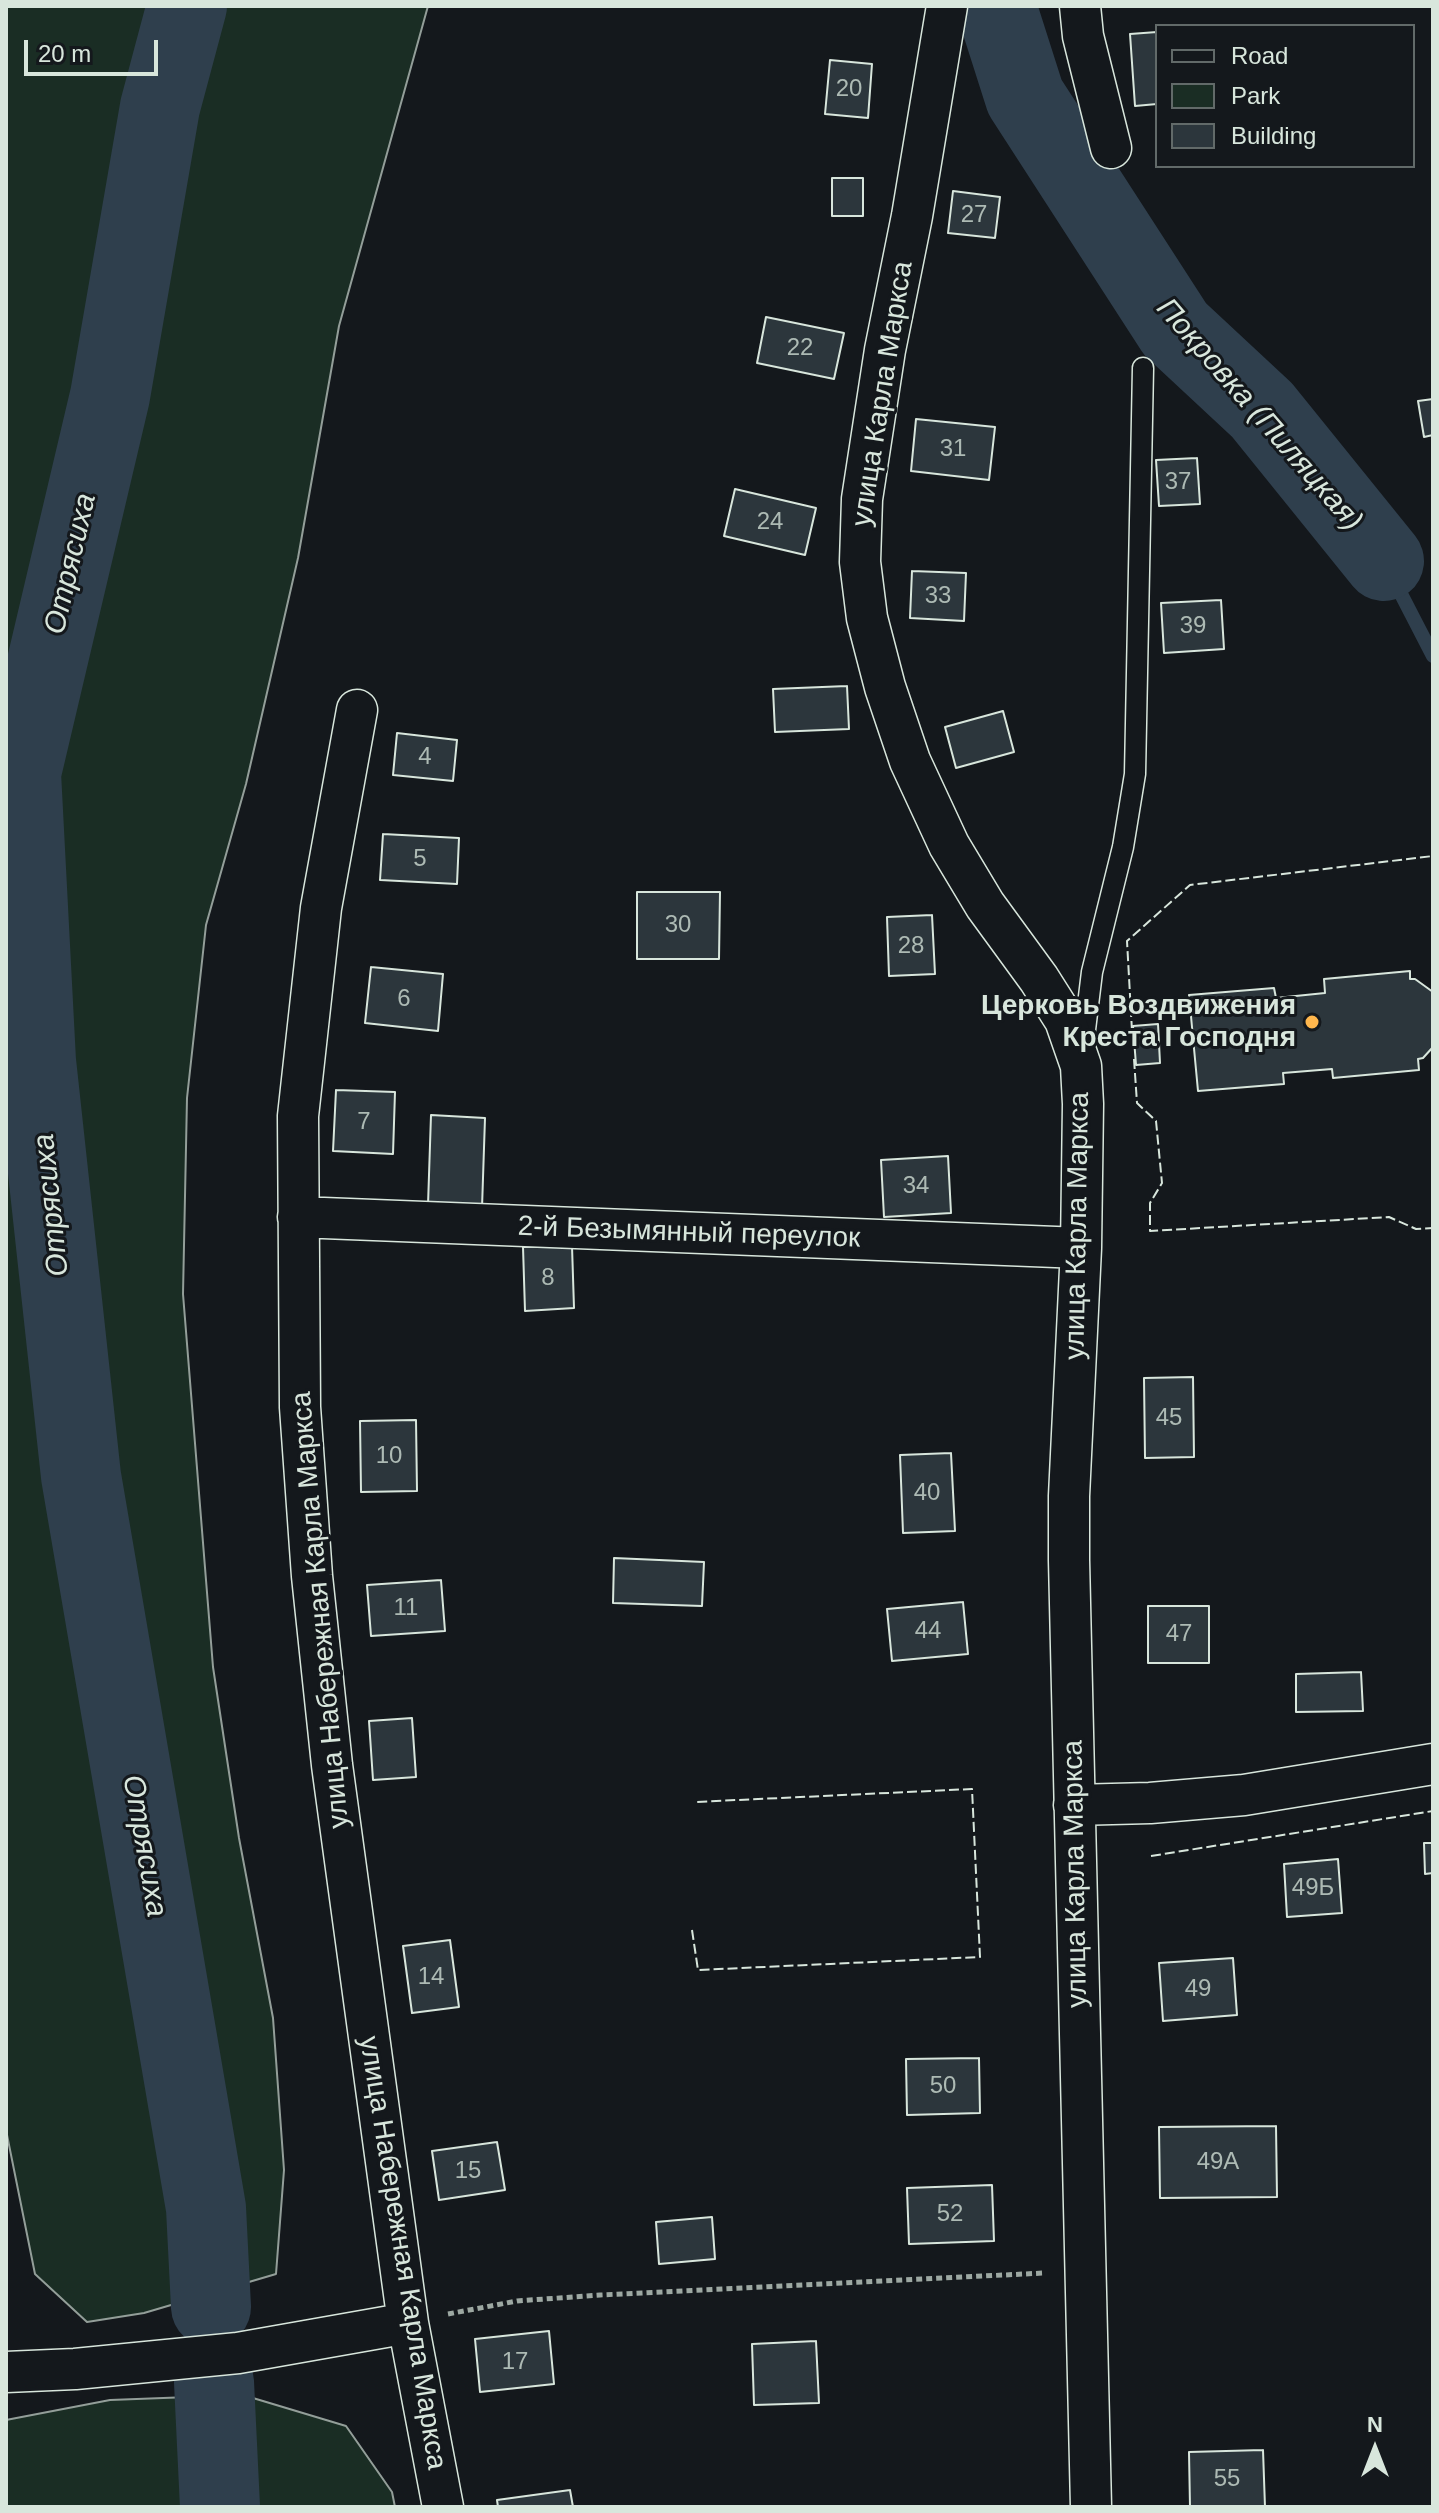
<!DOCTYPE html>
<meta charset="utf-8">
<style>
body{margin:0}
#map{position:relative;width:1439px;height:2513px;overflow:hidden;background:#14181c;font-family:Helvetica,sans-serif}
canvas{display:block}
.frame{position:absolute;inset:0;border:8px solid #d8e6dc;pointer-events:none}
.legend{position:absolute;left:1155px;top:24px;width:260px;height:144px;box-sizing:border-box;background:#14181c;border:2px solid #626a69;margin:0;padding:10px 14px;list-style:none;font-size:24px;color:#d8e6dc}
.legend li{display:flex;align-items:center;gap:16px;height:40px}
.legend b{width:40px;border:2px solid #626a69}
.north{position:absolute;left:1335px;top:2409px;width:80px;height:80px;-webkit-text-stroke:6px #14181c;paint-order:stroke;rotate:0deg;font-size:22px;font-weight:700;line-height:32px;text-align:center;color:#d8e6dc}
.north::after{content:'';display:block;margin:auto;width:28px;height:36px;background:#d8e6dc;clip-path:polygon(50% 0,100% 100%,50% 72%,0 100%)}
.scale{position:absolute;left:24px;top:40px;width:134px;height:36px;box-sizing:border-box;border:4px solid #d8e6dc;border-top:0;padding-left:10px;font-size:24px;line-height:28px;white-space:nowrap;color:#d8e6dc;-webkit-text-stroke:6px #14181c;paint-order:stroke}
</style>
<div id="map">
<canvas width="1439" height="2513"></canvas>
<div class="frame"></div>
<ul class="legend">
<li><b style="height:10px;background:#14181c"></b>Road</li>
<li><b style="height:22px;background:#1a2d24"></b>Park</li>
<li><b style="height:22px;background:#2c363c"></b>Building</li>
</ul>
<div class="north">N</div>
<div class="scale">20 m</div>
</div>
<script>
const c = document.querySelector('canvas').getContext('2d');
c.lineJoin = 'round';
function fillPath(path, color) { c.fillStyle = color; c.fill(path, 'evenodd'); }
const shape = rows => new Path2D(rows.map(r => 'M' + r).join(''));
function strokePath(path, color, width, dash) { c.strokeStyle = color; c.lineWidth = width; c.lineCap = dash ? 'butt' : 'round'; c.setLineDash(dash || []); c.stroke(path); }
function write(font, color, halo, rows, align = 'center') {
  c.font = font + ' Helvetica,sans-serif'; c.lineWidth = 6; c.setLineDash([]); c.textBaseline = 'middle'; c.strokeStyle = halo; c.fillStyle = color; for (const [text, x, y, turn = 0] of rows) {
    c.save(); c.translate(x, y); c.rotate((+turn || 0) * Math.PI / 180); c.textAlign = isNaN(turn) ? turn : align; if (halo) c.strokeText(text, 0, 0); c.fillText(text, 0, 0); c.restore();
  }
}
const green = shape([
 [6,6,428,6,339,326,298,558,246,784,206,925,187,1098,183,1294,213,1667,239,1838,273,2018,284,2170,276,2274,144,2313,87,2322,35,2274,6,2130,6,6],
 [243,2395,346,2426,392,2492,395,2507,6,2507,6,2420,110,2400,243,2395]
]);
fillPath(green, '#1a2d24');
strokePath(green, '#939e99', 2);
strokePath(shape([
 [1384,561,1433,656],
 [6,923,28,902]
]), '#2f3f4d', 14);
strokePath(shape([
 [187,6,160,107,110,396,21,773,36,1061,81,1476,206,2208,211,2307],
 [996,6,1025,97,1175,329,1262,410,1384,561],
 [214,2382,220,2507]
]), '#2f3f4d', 80);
const building = shape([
 [1157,32,1157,104,1135,106,1130,34,1157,32],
 [830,60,872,64,868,118,825,114,830,60],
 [832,178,863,178,863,216,832,216,832,178],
 [953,191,1000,197,995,238,948,233,953,191],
 [766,317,844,333,834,379,757,363,766,317],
 [1433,399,1433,435,1424,437,1418,401,1433,399],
 [916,419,995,427,989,480,911,471,916,419],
 [1197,458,1200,504,1159,506,1156,460,1197,458],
 [735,489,816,508,805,555,724,536,735,489],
 [912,571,966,573,964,621,910,618,912,571],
 [1221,600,1224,649,1164,653,1161,603,1221,600],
 [847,686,849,729,775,732,773,689,847,686],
 [1003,711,1014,752,956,768,945,727,1003,711],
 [397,733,457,740,453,781,393,775,397,733],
 [383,834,459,838,457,884,380,880,383,834],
 [637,892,720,892,719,959,637,959,637,892],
 [932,915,935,974,889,976,887,917,932,915],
 [371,967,443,974,438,1031,365,1023,371,967],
 [1410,971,1410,979,1415,979,1433,992,1433,1047,1423,1058,1418,1059,1419,1070,1333,1078,1332,1069,1283,1073,1284,1084,1198,1091,1189,995,1274,988,1276,998,1325,993,1324,979,1410,971],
 [1158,1024,1160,1063,1136,1065,1133,1026,1158,1024],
 [336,1090,395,1092,393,1154,333,1151,336,1090],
 [431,1115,485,1118,482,1208,428,1205,431,1115],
 [948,1156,951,1213,884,1217,881,1160,948,1156],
 [572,1246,574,1308,525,1311,523,1247,572,1246],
 [1193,1377,1194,1457,1145,1458,1144,1378,1193,1377],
 [416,1420,417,1491,361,1492,360,1421,416,1420],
 [951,1453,955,1531,903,1533,900,1455,951,1453],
 [614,1558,704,1562,702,1606,613,1603,614,1558],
 [441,1580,445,1631,371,1636,367,1585,441,1580],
 [963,1602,968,1654,892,1661,887,1609,963,1602],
 [1148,1606,1209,1606,1209,1663,1148,1663,1148,1606],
 [1361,1672,1363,1711,1296,1712,1296,1674,1361,1672],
 [412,1718,416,1777,373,1780,369,1721,412,1718],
 [1424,1843,1433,1843,1433,1873,1425,1874,1424,1843],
 [1338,1859,1342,1913,1287,1917,1284,1864,1338,1859],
 [450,1940,459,2007,412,2013,403,1946,450,1940],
 [1233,1958,1237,2015,1163,2021,1159,1963,1233,1958],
 [979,2058,980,2113,907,2115,906,2059,979,2058],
 [1276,2126,1277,2197,1160,2198,1159,2127,1276,2126],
 [497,2142,505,2190,439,2200,432,2151,497,2142],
 [992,2185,994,2241,909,2244,907,2188,992,2185],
 [712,2217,715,2259,659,2264,656,2222,712,2217],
 [549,2331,554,2384,480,2392,475,2339,549,2331],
 [816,2341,819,2403,754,2405,752,2344,816,2341],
 [1263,2450,1265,2507,1190,2507,1189,2452,1263,2450],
 [570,2490,573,2507,498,2507,497,2500,570,2490]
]);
fillPath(building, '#2c363c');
strokePath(building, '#d8e6dc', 2);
const lane = shape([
 [1083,1046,1092,972,1123,847,1135,774,1143,368]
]);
const street = shape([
 [947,6,912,216,885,350,862,499,860,562,867,618,885,687,910,761,949,845,985,905,1039,979,1065,1020,1081,1066,1083,1104,1081,1248,1069,1496,1069,1560,1091,2507],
 [1080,6,1083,36,1111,148],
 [357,710,321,908,298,1116,300,1407,312,1576,332,1765,408,2323,443,2507],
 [298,1217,1081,1248],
 [1074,1805,1150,1803,1244,1795,1433,1764],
 [6,2372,75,2369,238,2353,408,2323]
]);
strokePath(lane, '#d8e6dc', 23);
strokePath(street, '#d8e6dc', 43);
strokePath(shape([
 [448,2314,517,2301,600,2295,1044,2273]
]), '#9da8a2', 5, [6, 4]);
strokePath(lane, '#14181c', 20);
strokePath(street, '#14181c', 40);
strokePath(shape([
 [1132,1031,1127,941,1190,885,1433,856],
 [1134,1059,1137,1103,1156,1121,1162,1183,1150,1203,1150,1231,1389,1217,1416,1229,1433,1228],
 [1151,1856,1433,1811],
 [692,1930,698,1970,980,1957,972,1789,695,1802]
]), '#d8e6dc', 2, [10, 4]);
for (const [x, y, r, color] of [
 [1312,1022,8,"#ffb74d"]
]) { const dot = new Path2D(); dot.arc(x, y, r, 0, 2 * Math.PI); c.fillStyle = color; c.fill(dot); strokePath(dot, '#14181c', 3); }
write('24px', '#adbab4', null, [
 ["20",849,89],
 ["27",974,215],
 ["22",800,348],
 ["31",953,449],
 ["37",1178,482],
 ["24",770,522],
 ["33",938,596],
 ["39",1193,626],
 ["4",425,757],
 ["5",420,859],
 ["30",678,925],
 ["28",911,946],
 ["6",404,999],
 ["7",364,1122],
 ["34",916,1186],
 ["8",548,1278],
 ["45",1169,1418],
 ["10",389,1456],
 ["40",927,1493],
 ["11",406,1608],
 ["44",928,1631],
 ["47",1179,1634],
 ["49Б",1313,1888],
 ["14",431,1977],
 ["49",1198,1989],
 ["50",943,2086],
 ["49А",1218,2162],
 ["15",468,2171],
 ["52",950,2214],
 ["17",515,2362],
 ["55",1227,2479]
]);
write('28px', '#d8e6dc', '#14181c', [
 ["улица Карла Маркса",883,394,-81],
 ["улица Карла Маркса",1078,1226,-89],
 ["2-й Безымянный переулок",689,1233,2],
 ["улица Набережная Карла Маркса",321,1610,-95],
 ["улица Карла Маркса",1076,1874,-91],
 ["улица Набережная Карла Маркса",402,2253,81]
]);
write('bold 28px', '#d8e6dc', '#14181c', [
 ["Церковь Воздвижения",1296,1006],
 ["Креста Господня",1296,1038]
], 'right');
write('italic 30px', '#d8e6dc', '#14181c', [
 ["Покровка (Пиляцкая)",1259,415,49],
 ["Отрясиха",71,564,-77],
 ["Отрясиха",52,1205,-96],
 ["Отрясиха",144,1846,80]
]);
</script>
